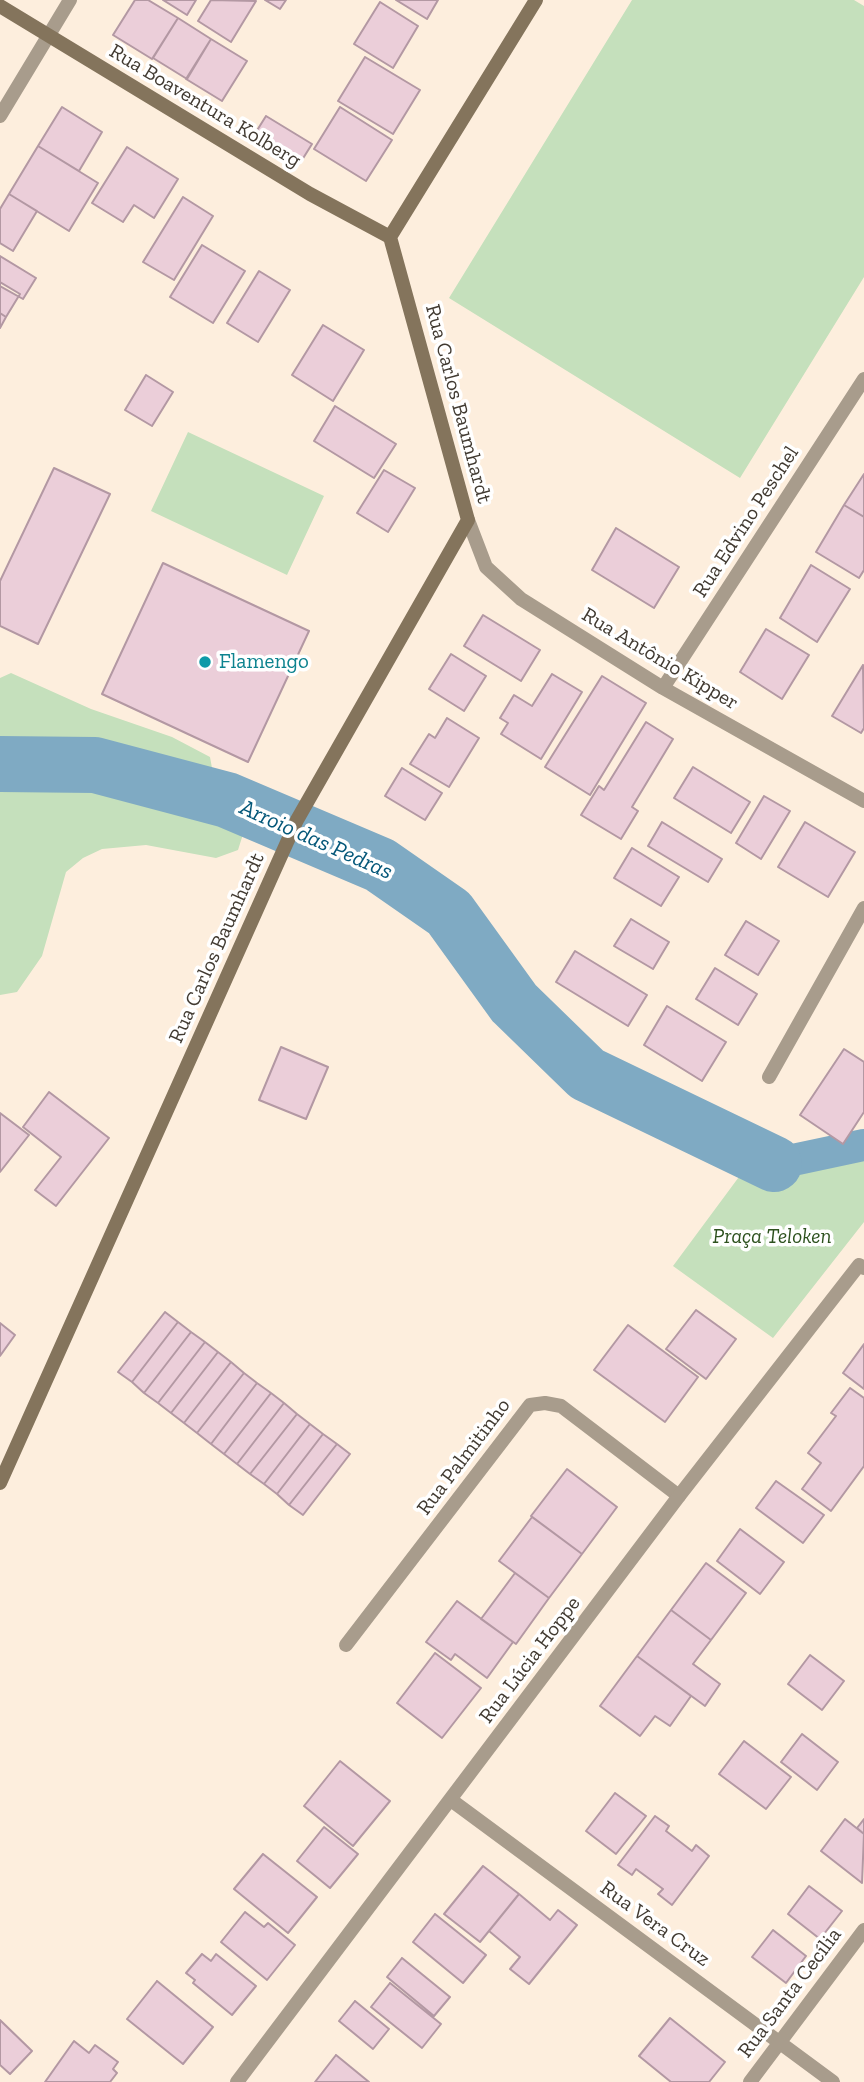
<!DOCTYPE html>
<meta charset="utf-8">
<style>
body{margin:0}
canvas{display:block;background:#fdeedd}
</style>
<canvas width="864" height="2082"></canvas>
<script>
const c = document.querySelector('canvas').getContext('2d');
c.lineJoin = 'round';
function fillPath(path, color) { c.fillStyle = color; c.fill(path, 'evenodd'); }
const shape = rows => new Path2D(rows.map(r => 'M' + r).join(''));
function strokePath(path, color, width, dash) { c.strokeStyle = color; c.lineWidth = width; c.lineCap = dash ? 'butt' : 'round'; c.setLineDash(dash || []); c.stroke(path); }
function write(font, color, halo, rows, align = 'center') {
  c.font = font + ' "Zilla Slab",serif'; c.lineWidth = 7; c.setLineDash([]); c.textBaseline = 'middle'; c.strokeStyle = halo; c.fillStyle = color; for (const [text, x, y, turn = 0] of rows) {
    c.save(); c.translate(x, y); c.rotate((+turn || 0) * Math.PI / 180); c.textAlign = isNaN(turn) ? turn : align; if (halo) c.strokeText(text, 0, 0); c.fillText(text, 0, 0); c.restore();
  }
}
fillPath(shape([
 [632,0,854,0,864,6,864,277,740,478,449,298],
 [188,432,324,496,287,575,151,511],
 [11,673,91,709,172,737,210,757,214,779,211,800,244,831,238,850,216,858,146,845,102,849,83,858,66,872,42,956,17,992,0,995,0,678],
 [864,1156,864,1222,773,1338,673,1266,747,1166,776,1169]
]), '#c5e0bc');
strokePath(shape([
 [774,1164,864,1145]
]), '#7faac3', 32);
strokePath(shape([
 [0,764,95,765,227,800,380,865,449,913,514,1003,587,1074,774,1164]
]), '#7faac3', 56);
const building = shape([
 [135,0,148,0,178,18,152,59,113,35,135,0],
 [163,0,196,0,187,15,163,0],
 [211,0,256,1,231,42,198,21,211,0],
 [265,0,286,0,280,9,265,0],
 [396,0,438,0,427,19,396,0],
 [380,2,418,26,393,68,354,44,380,2],
 [178,18,211,39,187,79,153,58,178,18],
 [211,39,247,61,222,101,186,79,211,39],
 [365,57,420,90,393,134,338,101,365,57],
 [62,107,102,132,79,171,38,146,62,107],
 [340,107,392,140,366,181,314,149,340,107],
 [266,116,312,144,302,160,256,132,266,116],
 [38,146,98,183,69,231,9,194,38,146],
 [127,147,178,179,154,218,134,205,123,222,92,203,127,147],
 [9,194,37,211,13,251,0,243,0,209,9,194],
 [183,197,213,216,174,280,143,262,183,197],
 [202,245,245,271,213,323,170,297,202,245],
 [0,256,36,278,23,299,0,286,0,256],
 [259,271,290,290,258,342,227,323,259,271],
 [0,282,20,294,6,317,0,313,0,282],
 [0,313,6,317,0,328,0,313],
 [323,325,364,350,333,401,292,375,323,325],
 [146,375,173,392,152,426,125,410,146,375],
 [335,406,396,444,374,478,314,441,335,406],
 [54,468,110,494,38,644,0,626,0,581,54,468],
 [384,470,415,488,388,532,357,513,384,470],
 [864,474,864,517,844,505,864,474],
 [844,505,864,517,864,570,859,578,816,552,844,505],
 [616,528,679,567,654,608,592,570,616,528],
 [163,563,309,631,248,762,102,694,163,563],
 [811,565,850,589,817,642,780,618,811,565],
 [483,615,540,650,521,681,464,646,483,615],
 [766,629,809,655,782,699,740,672,766,629],
 [451,654,486,676,464,711,429,689,451,654],
 [863,665,864,728,861,733,832,716,863,665],
 [552,674,582,692,541,759,501,734,508,723,500,718,514,695,532,706,552,674],
 [602,676,646,703,590,795,545,767,602,676],
 [447,718,479,738,449,787,410,764,429,734,435,738,447,718],
 [646,722,673,739,632,807,638,811,621,839,581,815,599,786,604,790,646,722],
 [693,767,750,802,731,833,674,798,693,767],
 [402,768,442,793,425,820,385,796,402,768],
 [764,796,790,811,761,859,736,843,764,796],
 [662,822,722,859,708,882,648,846,662,822],
 [805,822,855,852,828,897,778,867,805,822],
 [632,848,679,877,661,906,614,878,632,848],
 [631,919,669,942,653,969,614,946,631,919],
 [746,921,779,941,758,975,725,955,746,921],
 [575,951,647,995,628,1026,556,982,575,951],
 [715,968,757,994,738,1025,696,999,715,968],
 [667,1006,726,1042,702,1081,644,1045,667,1006],
 [281,1047,328,1067,306,1119,259,1100,281,1047],
 [844,1049,864,1062,864,1112,843,1144,800,1115,844,1049],
 [49,1092,109,1138,56,1206,35,1190,61,1157,23,1127,49,1092],
 [0,1113,29,1135,0,1172,0,1113],
 [696,1310,736,1339,706,1379,666,1349,696,1310],
 [165,1312,178,1322,132,1382,118,1372,165,1312],
 [178,1322,191,1332,144,1393,132,1382,178,1322],
 [0,1323,15,1335,0,1356,0,1323],
 [628,1325,698,1377,665,1422,594,1370,628,1325],
 [191,1332,205,1342,158,1403,144,1393,191,1332],
 [205,1342,218,1352,171,1413,158,1403,205,1342],
 [864,1344,864,1389,843,1373,864,1344],
 [218,1352,231,1362,184,1423,171,1413,218,1352],
 [231,1362,244,1373,197,1433,184,1423,231,1362],
 [244,1373,257,1383,211,1444,197,1433,244,1373],
 [257,1383,271,1393,224,1454,211,1444,257,1383],
 [850,1388,864,1398,864,1466,831,1511,802,1489,821,1463,808,1453,836,1416,831,1413,850,1388],
 [271,1393,284,1403,237,1464,224,1454,271,1393],
 [284,1403,297,1414,250,1474,237,1464,284,1403],
 [297,1414,310,1424,264,1484,250,1474,297,1414],
 [310,1424,323,1434,277,1494,264,1484,310,1424],
 [323,1434,337,1444,289,1505,277,1494,323,1434],
 [337,1444,350,1454,303,1515,289,1505,337,1444],
 [567,1469,617,1507,582,1554,531,1516,567,1469],
 [776,1481,824,1515,803,1543,756,1508,776,1481],
 [532,1517,582,1554,549,1598,499,1561,532,1517],
 [740,1529,784,1562,760,1594,717,1561,740,1529],
 [706,1563,746,1593,711,1640,671,1610,706,1563],
 [515,1573,549,1598,516,1644,481,1619,515,1573],
 [457,1601,513,1642,487,1678,455,1654,451,1660,426,1642,457,1601],
 [671,1610,711,1640,693,1664,720,1684,705,1706,637,1656,671,1610],
 [435,1653,481,1688,442,1738,397,1703,435,1653],
 [810,1655,844,1681,822,1710,788,1684,810,1655],
 [637,1656,691,1696,670,1726,655,1716,640,1736,600,1706,637,1656],
 [802,1734,838,1762,817,1790,781,1762,802,1734],
 [744,1741,791,1777,766,1809,719,1774,744,1741],
 [340,1761,390,1801,353,1846,304,1806,340,1761],
 [615,1793,646,1816,616,1854,586,1831,615,1793],
 [655,1816,669,1826,666,1831,692,1851,696,1845,709,1856,672,1905,658,1894,663,1889,636,1869,632,1875,618,1865,655,1816],
 [845,1819,864,1834,862,1883,821,1851,845,1819],
 [864,1819,864,1834,857,1828,864,1819],
 [324,1827,358,1854,330,1888,297,1861,324,1827],
 [263,1854,317,1897,288,1933,234,1889,263,1854],
 [483,1866,519,1894,480,1942,444,1914,483,1866],
 [809,1886,842,1911,820,1939,788,1914,809,1886],
 [519,1894,550,1920,558,1910,577,1925,529,1984,510,1969,520,1957,489,1931,519,1894],
 [245,1912,264,1927,268,1923,295,1945,267,1980,221,1942,245,1912],
 [435,1914,486,1955,463,1983,413,1942,435,1914],
 [773,1930,806,1956,786,1983,752,1957,773,1930],
 [202,1954,211,1961,216,1954,256,1986,232,2015,193,1983,195,1980,186,1973,202,1954],
 [402,1958,450,1997,434,2016,387,1977,402,1958],
 [157,1981,213,2027,183,2064,127,2019,157,1981],
 [390,1983,441,2024,422,2048,371,2007,390,1983],
 [355,2001,389,2029,373,2049,339,2021,355,2001],
 [670,2018,725,2062,709,2082,671,2082,639,2056,670,2018],
 [0,2020,32,2051,10,2074,0,2065,0,2020],
 [74,2041,89,2053,95,2045,118,2062,113,2069,117,2073,110,2082,45,2082,74,2041],
 [336,2055,369,2082,315,2082,336,2055]
]);
fillPath(building, '#ebced9');
strokePath(building, '#b398a3', 2);
strokePath(shape([
 [346,1645,530,1405,545,1403,561,1406,679,1496]
]), '#a89c8c', 14);
strokePath(shape([
 [0,116,70,0],
 [468,520,486,567,521,599,663,688,864,801],
 [663,688,864,379],
 [769,1077,864,908],
 [451,1800,833,2082],
 [237,2082,679,1496,859,1265,864,1268],
 [750,2082,864,1930]
]), '#a89c8c', 14);
strokePath(shape([
 [0,6,310,194,390,237],
 [390,237,536,0],
 [0,1483,297,820,468,520,390,237]
]), '#84745c', 14);
for (const [x, y, r, color] of [
 [205,662,7,"#0f9aa8"]
]) { const dot = new Path2D(); dot.arc(x, y, r, 0, 2 * Math.PI); c.fillStyle = color; c.fill(dot); strokePath(dot, '#fff', 2.5); }
write('21px', '#413a31', '#fff', [
 ["Rua Boaventura Kolberg",205,106,31],
 ["Rua Carlos Baumhardt",458,404,75],
 ["Rua Edvino Peschel",746,522,-57],
 ["Rua Antônio Kipper",660,659,31],
 ["Rua Carlos Baumhardt",217,948,-66],
 ["Rua Palmitinho",464,1457,-53],
 ["Rua Lúcia Hoppe",530,1660,-53],
 ["Rua Vera Cruz",655,1924,36],
 ["Rua Santa Cecília",790,1993,-53]
]);
write('21px', '#0d838f', '#fff', [
 ["Flamengo",219,662]
], 'left');
write('italic 21px', '#2d511e', '#fff', [
 ["Praça Teloken",772,1237]
]);
write('italic 23px', '#045779', '#fff', [
 ["Arroio das Pedras",316,840,24]
]);
</script>
